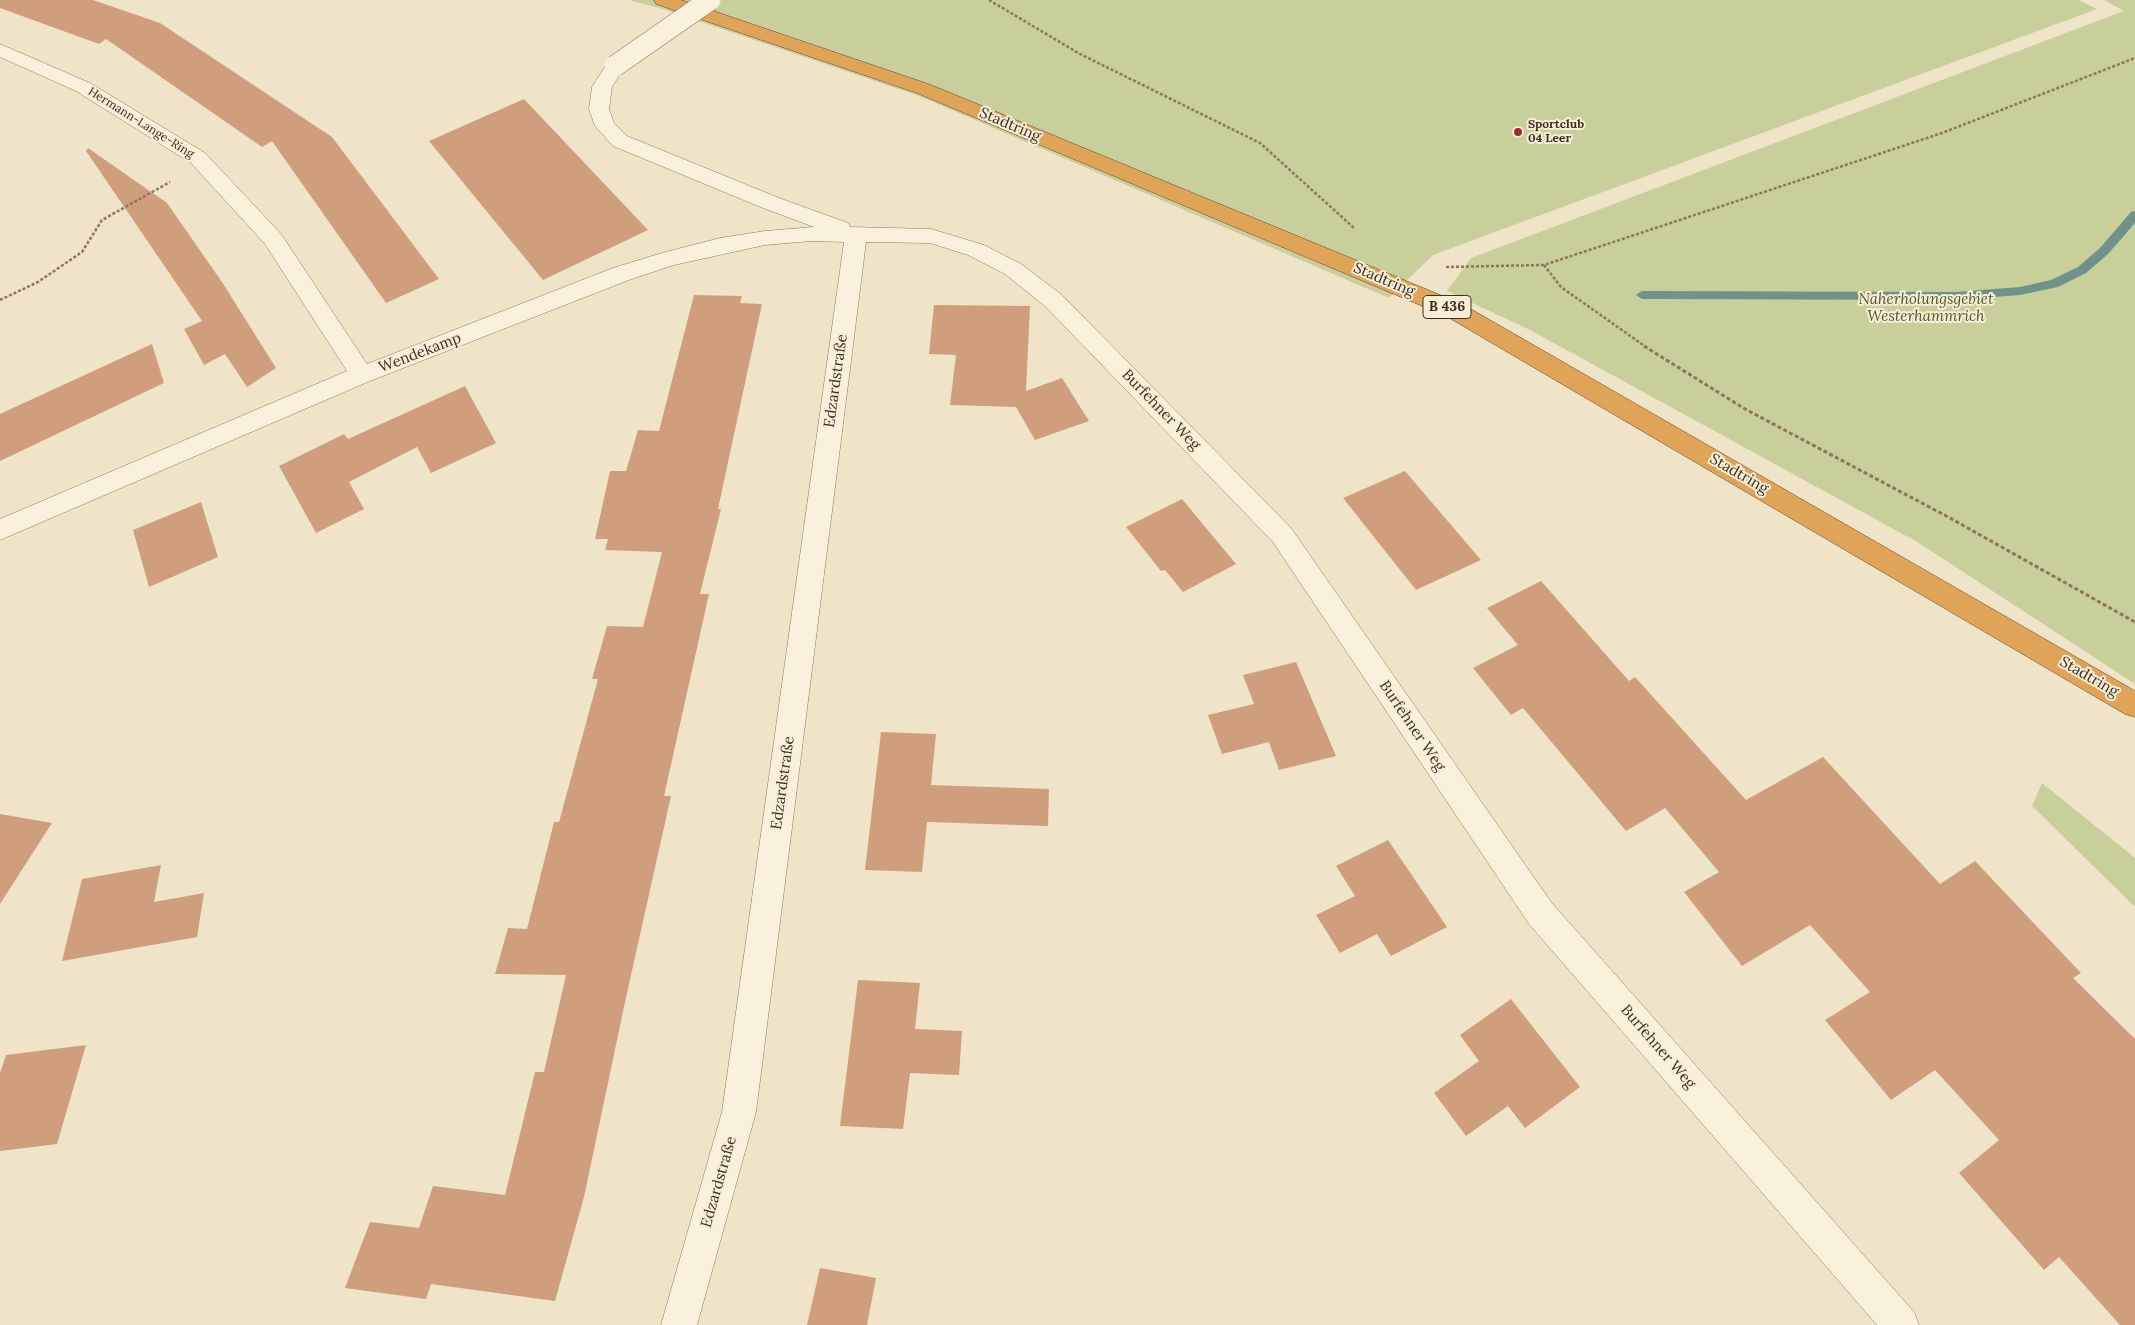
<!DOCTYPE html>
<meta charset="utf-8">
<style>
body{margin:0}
canvas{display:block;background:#f0e4c8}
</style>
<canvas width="2135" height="1325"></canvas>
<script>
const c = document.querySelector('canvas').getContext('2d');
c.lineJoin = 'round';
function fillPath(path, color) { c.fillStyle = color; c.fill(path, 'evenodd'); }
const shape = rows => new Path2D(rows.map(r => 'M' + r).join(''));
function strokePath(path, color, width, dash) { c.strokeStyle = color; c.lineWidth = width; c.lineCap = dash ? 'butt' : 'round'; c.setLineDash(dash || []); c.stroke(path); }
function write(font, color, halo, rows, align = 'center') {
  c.font = font + ' Lora,serif'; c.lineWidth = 4; c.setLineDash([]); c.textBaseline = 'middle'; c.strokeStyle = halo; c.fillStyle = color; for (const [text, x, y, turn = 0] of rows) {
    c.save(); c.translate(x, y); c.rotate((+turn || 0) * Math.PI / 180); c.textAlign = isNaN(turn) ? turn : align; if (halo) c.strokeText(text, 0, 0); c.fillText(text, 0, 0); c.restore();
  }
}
fillPath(shape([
 [629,0,2079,0,2097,9,1433,255,1389,298,919,96,663,9],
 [2104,0,2135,0,2135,684,1919,543,1530,330,1447,291,1471,258,2124,11],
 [2042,783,2135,858,2135,907,2032,806]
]), '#c9cf9b');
fillPath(shape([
 [2135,211,2135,223,2108,254,2086,273,2058,287,2020,295,1956,300,1642,299,1636,295,1642,291,1956,292,2020,287,2051,280,2078,267,2100,248,2131,212,2135,211]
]), '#6f938a');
fillPath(shape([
 [0,0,93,0,160,23,332,137,439,279,386,303,272,141,262,147,106,39,99,44,0,8],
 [524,99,648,230,543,280,429,141],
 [88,148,167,203,222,282,276,368,247,387,225,354,204,365,184,329,202,321,86,151],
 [694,295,742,296,740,303,762,304,718,509,721,509,700,594,709,594,664,796,671,796,625,1002,584,1197,555,1301,431,1284,426,1299,345,1288,370,1222,419,1228,433,1186,505,1195,535,1072,544,1072,566,975,495,974,508,928,527,929,554,822,559,822,598,679,592,679,607,626,643,627,662,552,605,550,608,539,595,539,610,471,626,471,638,430,659,431],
 [934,305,1030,306,1026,391,1062,378,1089,421,1035,440,1016,407,950,405,956,355,929,354],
 [152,344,164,383,0,461,0,414],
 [465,386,496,443,431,473,417,447,349,482,364,509,316,533,279,466,344,434,348,439],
 [1405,471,1481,560,1416,590,1343,498],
 [1182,499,1236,564,1183,592,1165,570,1161,571,1126,527],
 [201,502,218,557,149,587,133,530],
 [1541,581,1629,681,1635,677,1746,800,1823,757,1940,884,1975,861,2081,973,2073,978,2135,1039,2135,1325,2120,1325,2059,1257,2044,1270,1959,1173,1999,1140,1935,1070,1891,1100,1825,1020,1870,992,1810,925,1742,966,1684,892,1719,872,1665,808,1626,831,1523,708,1511,715,1473,668,1518,645,1487,608],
 [1296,662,1336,756,1279,770,1269,742,1222,754,1208,715,1254,704,1243,675],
 [881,732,936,734,931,785,1049,789,1048,826,927,822,922,872,865,870],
 [0,814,52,823,0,904],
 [1388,840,1447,927,1391,956,1377,934,1340,953,1316,915,1355,896,1336,866],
 [161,865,154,902,204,893,197,937,62,961,82,879],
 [858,980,920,983,915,1029,962,1031,959,1075,910,1073,903,1129,840,1126],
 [1511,999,1580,1087,1525,1128,1508,1106,1466,1136,1434,1093,1479,1061,1460,1035],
 [86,1045,57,1144,0,1151,0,1073,6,1055],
 [820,1268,876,1278,867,1325,807,1325]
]), '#cf9f7d');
const street = shape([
 [0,44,90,83,205,153,281,234,367,364,613,268,662,253,720,238,765,231,814,227,763,208,613,146,595,126,589,109,592,87,608,62,615,60,622,62,625,66,612,87,609,109,614,123,627,136,779,198,848,223,850,227,931,229,984,245,1021,264,1062,295,1291,528,1551,902,1914,1312,1919,1325,1877,1325,1529,924,1273,542,1046,307,1005,274,968,255,930,243,866,242,756,1112,697,1325,661,1325,722,1112,844,242,811,241,765,245,674,265,629,280,370,381,0,540,0,519,347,371,265,244,191,163,76,91,0,57,0,44]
]);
const highway = shape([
 [654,0,681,0,931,85,1462,304,2135,691,2135,717,2125,714,1446,316,917,93,656,4,654,0]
]);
strokePath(street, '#8d765c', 1);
strokePath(highway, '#5b4430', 1);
strokePath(shape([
 [989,0,1080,54,1260,143,1354,228],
 [1544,265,1561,287,1646,347],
 [1446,267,1544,265,1942,133,2135,58],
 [0,300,38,282,82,252,102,220,170,182]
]), '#8d765c', 2.5, [3, 2]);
strokePath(shape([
 [1644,346,1745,409,1950,518,2135,622]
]), '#8d765c', 3, [4, 2.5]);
fillPath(street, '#faf1dc');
fillPath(highway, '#e0a458');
const streetBridge = shape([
 [615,66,710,0]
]);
strokePath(streetBridge, '#8d765c', 22, []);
strokePath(streetBridge, '#faf1dc', 21);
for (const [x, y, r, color] of [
 [1518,132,5,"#9e2a2b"]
]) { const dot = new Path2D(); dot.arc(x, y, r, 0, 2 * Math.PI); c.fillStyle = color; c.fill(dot); strokePath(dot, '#f7eed8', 2); }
write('12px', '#3d2e20', '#f7eed8', [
 ["Hermann-Lange-Ring",141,123,32]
]);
write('bold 12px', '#3d2e20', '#f7eed8', [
 ["Sportclub",1528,125],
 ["04 Leer",1528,139]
], 'left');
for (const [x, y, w] of [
 [1447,307,48]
]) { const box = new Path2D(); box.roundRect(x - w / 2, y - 11.5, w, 23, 4); c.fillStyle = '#f7eed8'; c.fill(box); strokePath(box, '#3d2e20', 1); }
write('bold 14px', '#3d2e20', null, [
 ["B 436",1447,307]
]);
write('15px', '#3d2e20', '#f7eed8', [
 ["Stadtring",1010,125,23],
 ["Stadtring",1384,280,23],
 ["Wendekamp",420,353,-21],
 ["Edzardstraße",836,381,-82],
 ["Burfehner Weg",1161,410,46],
 ["Stadtring",1739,474,30],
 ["Stadtring",2089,677,30],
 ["Burfehner Weg",1412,726,56],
 ["Edzardstraße",783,783,-82],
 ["Burfehner Weg",1658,1047,49],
 ["Edzardstraße",719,1182,-74]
]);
write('italic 15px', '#4d5a26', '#f7eed8', [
 ["Naherholungsgebiet",1926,300],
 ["Westerhammrich",1926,317]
]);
</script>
